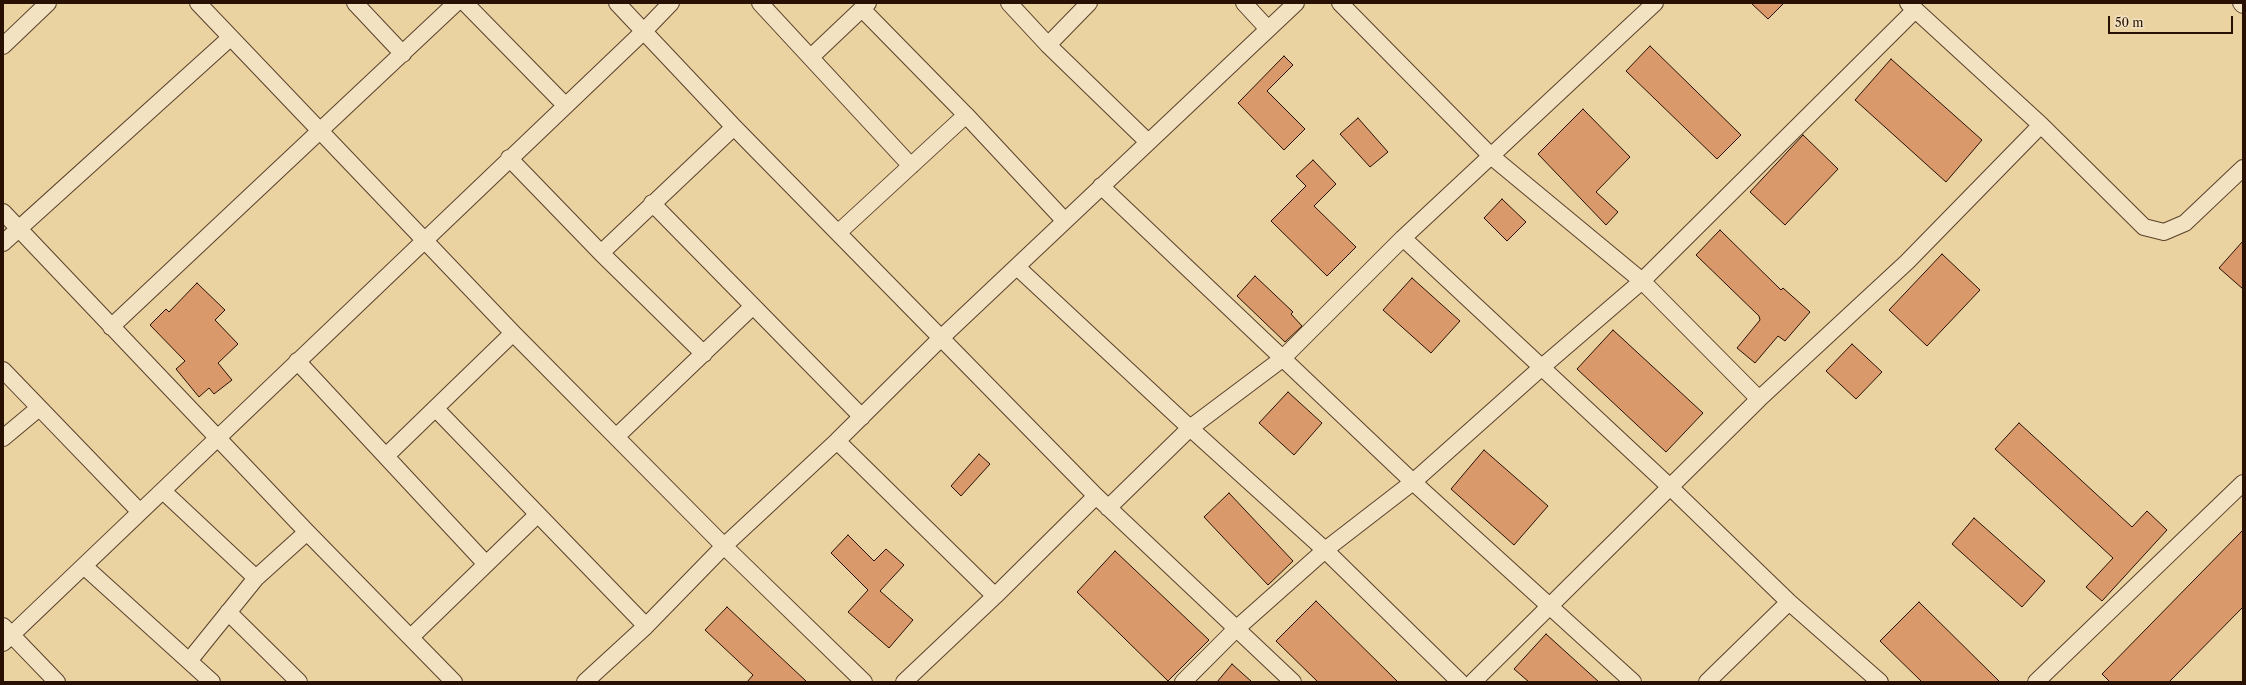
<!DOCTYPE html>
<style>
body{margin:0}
#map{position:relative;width:2246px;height:685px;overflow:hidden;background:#ebd2a1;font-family:"Libre Caslon Text",serif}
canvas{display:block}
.frame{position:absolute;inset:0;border:4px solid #281102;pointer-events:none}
.scale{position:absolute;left:2108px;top:16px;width:125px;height:18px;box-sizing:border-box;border:2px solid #281102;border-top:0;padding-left:5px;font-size:12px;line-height:14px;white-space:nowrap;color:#281102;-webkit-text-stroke:3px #f2e2c2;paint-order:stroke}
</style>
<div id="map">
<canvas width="2246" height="685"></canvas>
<div class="frame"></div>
<div class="scale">50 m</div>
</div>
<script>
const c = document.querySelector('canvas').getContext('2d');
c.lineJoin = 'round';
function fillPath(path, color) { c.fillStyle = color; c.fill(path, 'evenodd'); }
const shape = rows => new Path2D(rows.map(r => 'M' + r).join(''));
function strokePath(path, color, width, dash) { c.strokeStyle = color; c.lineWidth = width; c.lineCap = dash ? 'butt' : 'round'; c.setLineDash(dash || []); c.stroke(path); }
const building = shape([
 [1751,3,1784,3,1768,19,1751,3],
 [1650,46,1741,135,1717,159,1626,71,1650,46],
 [1284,56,1293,65,1267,91,1305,129,1284,150,1238,103,1284,56],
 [1891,59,1982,140,1946,182,1855,100,1891,59],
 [1583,109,1630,157,1596,192,1618,212,1606,225,1538,154,1583,109],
 [1358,118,1388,152,1370,167,1340,134,1358,118],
 [1803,135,1838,169,1785,225,1750,192,1803,135],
 [1313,160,1336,184,1314,206,1356,247,1327,276,1271,221,1306,186,1296,176,1313,160],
 [1502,199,1526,222,1507,241,1484,218,1502,199],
 [1720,230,1781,290,1783,288,1810,312,1785,341,1778,336,1755,363,1737,348,1760,320,1759,316,1696,255,1720,230],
 [2243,241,2243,289,2219,268,2243,241],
 [1942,254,1980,290,1927,346,1889,310,1942,254],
 [1255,276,1293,312,1291,314,1302,326,1285,342,1237,296,1255,276],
 [1412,278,1460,321,1431,353,1383,310,1412,278],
 [197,283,225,310,215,320,238,344,218,363,232,380,214,394,209,388,199,397,176,369,185,361,150,325,166,309,169,312,197,283],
 [1613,330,1703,413,1666,452,1577,369,1613,330],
 [1852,344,1882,372,1856,399,1826,371,1852,344],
 [1288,392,1322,423,1294,455,1259,423,1288,392],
 [2019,423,2132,527,2147,511,2167,530,2102,601,2086,587,2113,558,1995,449,2019,423],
 [1484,450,1548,506,1514,545,1451,489,1484,450],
 [979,454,990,464,961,496,951,486,979,454],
 [1229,493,1293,561,1268,585,1204,517,1229,493],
 [1974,518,2045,581,2022,607,1952,544,1974,518],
 [2243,530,2243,607,2169,682,2110,682,2102,674,2243,530],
 [848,535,874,561,886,549,904,565,880,591,913,620,889,648,848,612,868,590,831,553,848,535],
 [1115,551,1209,640,1168,681,1077,592,1115,551],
 [1316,601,1398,682,1318,682,1276,641,1316,601],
 [1919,602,2000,682,1922,682,1880,641,1919,602],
 [727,607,807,682,747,682,753,675,705,630,727,607],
 [1546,634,1599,682,1529,682,1514,669,1546,634],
 [1232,664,1252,682,1217,682,1232,664]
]);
fillPath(building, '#da996b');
strokePath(building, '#281102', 1);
const minor = shape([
 [198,3,513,333,724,546,864,682],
 [355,3,403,54],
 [465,3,565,105],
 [617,3,734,127,1096,496,1293,682],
 [760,3,911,166],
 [1009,3,1048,45,1148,142],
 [1244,3,1268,29],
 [1340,3,1491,156,1642,281,1759,399],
 [1908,3,2041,125,2144,227,2164,232,2185,223,2243,168],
 [2241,3,2243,5],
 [862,9,966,115,1064,220],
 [1048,45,1089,3],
 [3,46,48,3],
 [811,57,868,3],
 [509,158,601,253,704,354],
 [1101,186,1413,482,1633,682],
 [652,203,862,417],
 [3,212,307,532,454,682],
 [839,232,966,115],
 [1403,238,1669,486,1789,602,1880,682],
 [3,243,230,38],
 [601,253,734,127],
 [1017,267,1190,428,1325,550,1460,682],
 [111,327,456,3],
 [297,361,486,564],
 [3,370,140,512],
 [436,409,646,626],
 [617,436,752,307],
 [3,438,39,408],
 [837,441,995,596],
 [386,456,513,333],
 [163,491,256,578],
 [1108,508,1190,428,1282,359,1403,238,1655,3],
 [85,567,212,682],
 [228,612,299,682],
 [3,626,57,682],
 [411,637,537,515],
 [3,643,644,31,671,3],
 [189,661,256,578,307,532],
 [585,682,646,626,724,546,837,441,941,338,1296,3],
 [904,682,995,596,1096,496],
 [1183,682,1236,629,1325,550,1413,482,1542,367,1642,281,1915,10],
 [1473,682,1759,399,1907,262,2041,125],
 [1707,682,1789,602],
 [2036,682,2243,483]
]);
strokePath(minor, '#59412a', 18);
strokePath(minor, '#f2e2c2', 16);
</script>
